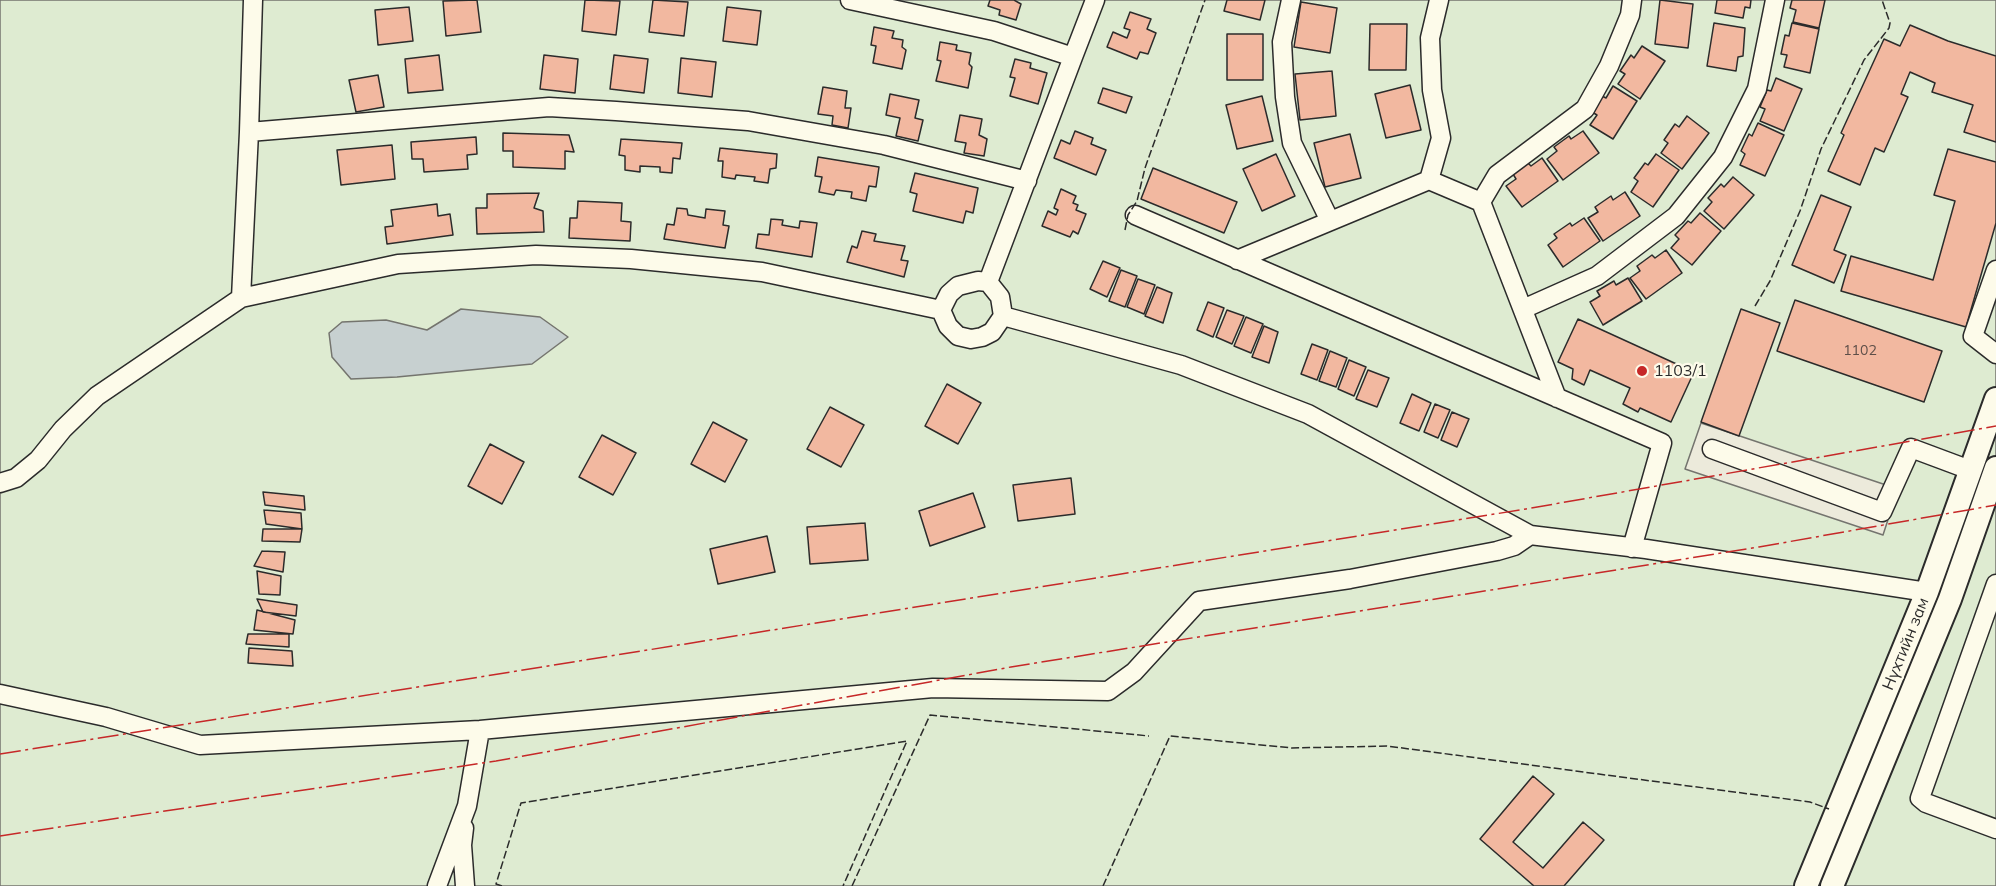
<!DOCTYPE html>
<meta charset="utf-8">
<style>
body{margin:0}
canvas{display:block;background:#fdfbea}
</style>
<canvas width="1996" height="886"></canvas>
<script>
const c = document.querySelector('canvas').getContext('2d');
c.lineJoin = 'round';
function fillPath(path, color) { c.fillStyle = color; c.fill(path, 'evenodd'); }
const shape = rows => new Path2D(rows.map(r => 'M' + r).join(''));
function strokePath(path, color, width, dash) { c.strokeStyle = color; c.lineWidth = width; c.lineCap = dash ? 'butt' : 'round'; c.setLineDash(dash || []); c.stroke(path); }
function write(font, color, halo, rows, align = 'center') {
  c.font = font + ' Mulish,sans-serif'; c.lineWidth = 4.5; c.setLineDash([]); c.textBaseline = 'middle'; c.strokeStyle = halo; c.fillStyle = color; for (const [text, x, y, turn = 0] of rows) {
    c.save(); c.translate(x, y); c.rotate((+turn || 0) * Math.PI / 180); c.textAlign = isNaN(turn) ? turn : align; if (halo) c.strokeText(text, 0, 0); c.fillText(text, 0, 0); c.restore();
  }
}
const green = shape([
 [0,0,1996,0,1996,886,0,886,0,0]
]);
fillPath(green, '#deebd1');
strokePath(green, '#74746e', 1.5);
const parking = shape([
 [1701,423,1898,489,1883,535,1685,469,1701,423]
]);
fillPath(parking, '#eceadb');
strokePath(parking, '#74746e', 1.5);
const water = shape([
 [461,309,540,317,568,337,532,364,397,377,351,379,332,357,329,333,342,322,386,320,427,330,461,309]
]);
fillPath(water, '#c7d0d0');
strokePath(water, '#74746e', 1.5);
const building = shape([
 [477,0,481,32,446,36,443,1,477,0],
 [585,0,620,1,616,35,582,31,585,0],
 [653,0,688,2,684,36,649,32,653,0],
 [990,0,1014,0,1021,4,1016,20,999,15,1000,10,988,6,990,0],
 [1227,0,1265,0,1260,20,1224,11,1227,0],
 [1660,0,1693,4,1688,48,1655,44,1660,0],
 [1717,0,1751,0,1750,8,1745,7,1743,18,1715,13,1717,0],
 [1792,0,1825,0,1819,28,1793,22,1796,10,1790,8,1792,0],
 [1301,2,1337,8,1330,53,1294,47,1301,2],
 [409,7,413,41,378,45,375,10,409,7],
 [727,7,761,11,757,45,723,41,727,7],
 [1130,12,1151,19,1147,29,1156,33,1148,54,1140,52,1137,59,1107,47,1113,32,1127,38,1130,30,1124,28,1130,12],
 [1714,23,1745,28,1743,56,1738,57,1736,71,1707,66,1714,23],
 [1792,23,1819,29,1810,73,1784,67,1787,55,1781,54,1785,35,1789,36,1792,23],
 [1370,24,1407,24,1406,70,1369,70,1370,24],
 [1910,25,1948,41,1996,56,1996,142,1964,132,1973,105,1932,92,1935,83,1910,72,1901,94,1908,97,1884,152,1875,148,1860,185,1828,171,1844,135,1841,133,1884,39,1900,46,1910,25],
 [874,27,894,31,892,38,903,40,902,47,906,50,902,69,873,63,876,46,871,45,874,27],
 [1227,34,1263,34,1263,80,1227,80,1227,34],
 [940,42,957,45,956,50,971,53,969,64,972,67,968,88,936,81,941,61,937,60,940,42],
 [1642,46,1665,61,1640,99,1618,84,1625,74,1620,71,1631,55,1634,58,1642,46],
 [439,55,443,90,408,93,405,59,439,55],
 [544,55,578,59,575,93,540,89,544,55],
 [614,55,648,59,644,93,610,89,614,55],
 [681,58,716,62,712,97,678,93,681,58],
 [1015,59,1031,63,1030,68,1047,73,1038,104,1010,96,1015,78,1010,77,1015,59],
 [1332,71,1336,116,1300,120,1295,74,1332,71],
 [378,75,384,107,356,112,349,80,378,75],
 [1776,78,1802,89,1784,131,1760,121,1765,109,1760,107,1767,90,1771,91,1776,78],
 [1410,85,1421,130,1386,138,1375,94,1410,85],
 [1613,86,1637,101,1613,139,1590,125,1597,115,1592,112,1602,96,1606,98,1613,86],
 [823,87,847,91,845,108,851,108,848,128,832,125,833,116,818,114,823,87],
 [1103,88,1132,97,1126,113,1098,103,1103,88],
 [890,94,919,100,915,118,923,120,918,141,896,136,900,118,886,115,890,94],
 [1262,96,1273,141,1237,149,1226,105,1262,96],
 [960,115,982,119,979,135,987,139,984,156,964,153,966,143,955,141,960,115],
 [1687,116,1709,133,1682,169,1661,153,1668,143,1664,140,1675,124,1679,127,1687,116],
 [1758,123,1784,135,1765,176,1740,165,1745,154,1741,151,1749,134,1752,136,1758,123],
 [1075,131,1093,138,1091,144,1106,150,1096,175,1054,158,1061,140,1070,144,1075,131],
 [1583,131,1599,153,1563,180,1547,159,1557,151,1554,147,1569,136,1571,139,1583,131],
 [503,133,569,135,574,152,565,151,565,169,513,167,513,151,503,151,503,133],
 [1350,134,1361,178,1325,187,1314,143,1350,134],
 [476,137,477,154,467,155,468,169,424,172,423,159,412,159,411,142,476,137],
 [621,139,682,143,680,159,673,158,672,173,660,172,660,167,640,166,640,172,625,170,625,156,619,155,621,139],
 [392,145,395,179,341,185,337,150,392,145],
 [720,148,777,154,776,168,770,169,768,183,754,181,755,177,736,175,735,179,722,177,723,161,718,161,720,148],
 [1948,149,1996,162,1996,223,1966,327,1841,291,1851,256,1933,280,1955,201,1934,195,1948,149],
 [1276,154,1295,196,1262,211,1243,169,1276,154],
 [1656,154,1679,170,1653,207,1631,192,1638,181,1634,178,1645,163,1648,165,1656,154],
 [818,157,879,167,876,187,869,186,866,201,851,198,852,192,836,190,834,195,819,192,822,177,815,176,818,157],
 [1542,158,1558,181,1522,207,1506,186,1516,179,1513,174,1528,163,1531,166,1542,158],
 [1153,168,1237,202,1224,233,1141,199,1153,168],
 [915,173,978,188,973,213,966,211,963,223,913,211,917,194,910,192,915,173],
 [1733,177,1754,195,1724,229,1704,211,1712,202,1708,198,1721,184,1724,187,1733,177],
 [1061,189,1076,196,1073,203,1078,205,1076,210,1086,214,1078,234,1073,231,1070,237,1042,226,1048,211,1056,215,1058,210,1054,208,1061,189],
 [1625,192,1640,216,1603,241,1588,218,1598,212,1595,207,1611,196,1613,200,1625,192],
 [539,193,534,208,543,211,544,232,477,234,476,208,487,208,487,194,539,193],
 [1821,195,1851,207,1834,250,1846,255,1834,283,1792,265,1821,195],
 [578,201,622,203,621,221,631,222,630,241,569,238,570,218,577,218,578,201],
 [437,204,438,216,450,214,453,235,387,244,385,227,393,226,391,210,437,204],
 [677,208,687,209,688,215,705,218,706,209,725,211,723,225,729,226,725,248,664,239,667,224,674,225,677,208],
 [1700,213,1721,231,1692,265,1671,248,1679,239,1675,235,1688,221,1691,223,1700,213],
 [1584,218,1600,241,1563,267,1548,245,1557,238,1554,234,1570,223,1572,226,1584,218],
 [771,219,783,220,782,225,799,228,800,221,817,223,812,257,756,248,758,234,769,235,771,219],
 [862,231,876,234,874,241,905,246,901,260,908,261,904,277,847,262,852,246,857,248,862,231],
 [1666,250,1682,273,1646,299,1630,278,1640,271,1637,266,1652,255,1655,258,1666,250],
 [1103,261,1120,268,1107,297,1090,289,1103,261],
 [1121,270,1137,276,1125,307,1109,301,1121,270],
 [1628,278,1642,301,1603,325,1590,302,1600,296,1597,291,1614,281,1616,285,1628,278],
 [1138,279,1155,285,1144,314,1127,307,1138,279],
 [1157,287,1172,293,1163,323,1145,316,1157,287],
 [1795,300,1942,351,1924,402,1777,351,1795,300],
 [1208,302,1224,308,1213,337,1197,330,1208,302],
 [1741,309,1780,323,1739,436,1701,422,1741,309],
 [1227,310,1244,316,1232,344,1216,337,1227,310],
 [1246,317,1263,324,1251,353,1234,346,1246,317],
 [1578,319,1694,372,1671,422,1640,408,1638,412,1623,404,1630,388,1590,370,1584,385,1572,379,1573,369,1558,362,1578,319],
 [1264,326,1278,332,1269,363,1252,357,1264,326],
 [1312,344,1328,350,1317,380,1301,374,1312,344],
 [1330,351,1347,358,1336,387,1319,381,1330,351],
 [1349,360,1366,367,1354,396,1338,389,1349,360],
 [1368,370,1389,378,1377,407,1356,399,1368,370],
 [947,384,981,403,958,444,925,426,947,384],
 [1412,394,1431,403,1419,431,1400,423,1412,394],
 [1435,404,1450,410,1438,438,1424,432,1435,404],
 [830,407,864,425,841,467,807,449,830,407],
 [1452,412,1469,419,1457,447,1441,440,1452,412],
 [713,422,747,440,725,482,691,464,713,422],
 [602,435,636,453,613,495,579,477,602,435],
 [490,444,524,462,502,504,468,486,490,444],
 [1071,478,1075,514,1018,521,1013,485,1071,478],
 [263,492,304,496,305,510,265,505,263,492],
 [973,493,985,527,930,546,919,511,973,493],
 [264,510,301,513,302,529,266,524,264,510],
 [865,523,868,560,810,564,807,527,865,523],
 [263,529,302,529,300,542,262,541,263,529],
 [767,536,775,572,718,584,710,549,767,536],
 [262,551,285,552,283,572,254,566,262,551],
 [257,571,281,576,280,595,259,594,257,571],
 [257,599,297,605,296,616,263,612,257,599],
 [257,610,295,620,293,634,254,630,257,610],
 [248,634,289,634,289,647,246,644,248,634],
 [249,648,292,651,293,666,248,663,249,648],
 [1533,776,1554,794,1513,842,1543,868,1583,822,1604,840,1564,886,1534,886,1480,839,1533,776]
]);
fillPath(building, '#f2b8a0');
strokePath(building, '#2b2b2b', 1.5);
const minor = shape([
 [850,0,994,31,1073,57,988,282],
 [1291,0,1282,42,1285,97,1292,143,1330,221],
 [1073,57,1095,0],
 [249,132,253,0],
 [1429,180,1441,138,1432,90,1430,38,1439,0],
 [1481,202,1497,175,1585,109,1609,66,1630,15,1632,0],
 [1135,215,1662,443,1632,548],
 [1237,260,1429,180,1481,202,1557,398],
 [1996,270,1973,336,1996,354],
 [1523,309,1597,276,1676,216,1723,157,1757,89,1775,0],
 [941,310,949,294,958,286,978,281,988,282,1000,297,1003,316,1181,365,1308,414,1530,535,1646,549,1927,592],
 [1003,316,992,332,982,337,971,339,958,336,948,326,941,310,762,272,631,259,536,255,398,264,241,298,249,132,549,107,616,111,748,121,884,145,1027,181],
 [1712,449,1882,512,1911,448,1970,470],
 [0,483,16,478,38,460,63,429,97,396,241,298],
 [1996,584,1920,798,1926,803,1996,829],
 [0,694,106,717,200,745,480,730,933,688,1108,691,1134,672,1199,601,1350,579,1497,551,1514,546,1530,535],
 [464,828,462,845,465,886],
 [437,886,467,806,480,730]
]);
const major = shape([
 [1806,886,1927,592,1996,399],
 [1832,886,1950,599,1996,468]
]);
strokePath(minor, '#2b2b2b', 21);
strokePath(major, '#2b2b2b', 26);
strokePath(minor, '#fdfbea', 18);
strokePath(major, '#fdfbea', 22);
strokePath(shape([
 [1125,230,1128,215,1137,201,1145,168,1205,0],
 [1755,306,1770,281,1800,211,1821,149,1864,60,1889,28,1890,23,1882,0],
 [502,886,496,884,521,803,907,741,843,886],
 [852,886,930,715,1149,736],
 [1103,886,1170,736,1292,748,1387,746,1810,802,1829,809]
]), '#2b2b2b', 1.5, [8, 3]);
strokePath(shape([
 [0,754,1526,509,1996,426],
 [0,836,496,761,1011,667,1759,547,1996,505]
]), '#c62828', 1.5, [21, 4.5, 3, 4.5]);
for (const [x, y, r, color] of [
 [1642,371,6,"#c62828"]
]) { const dot = new Path2D(); dot.arc(x, y, r, 0, 2 * Math.PI); c.fillStyle = color; c.fill(dot); strokePath(dot, '#fdfbea', 2); }
write('14px', '#5d4e48', null, [
 ["1102",1860,351]
]);
write('16px', '#2b2b2b', '#fdfbea', [
 ["1103/1",1654,371]
], 'left');
write('16px', '#2b2b2b', '#fdfbea', [
 ["Нүхтийн зам",1906,644,-68]
]);
</script>
